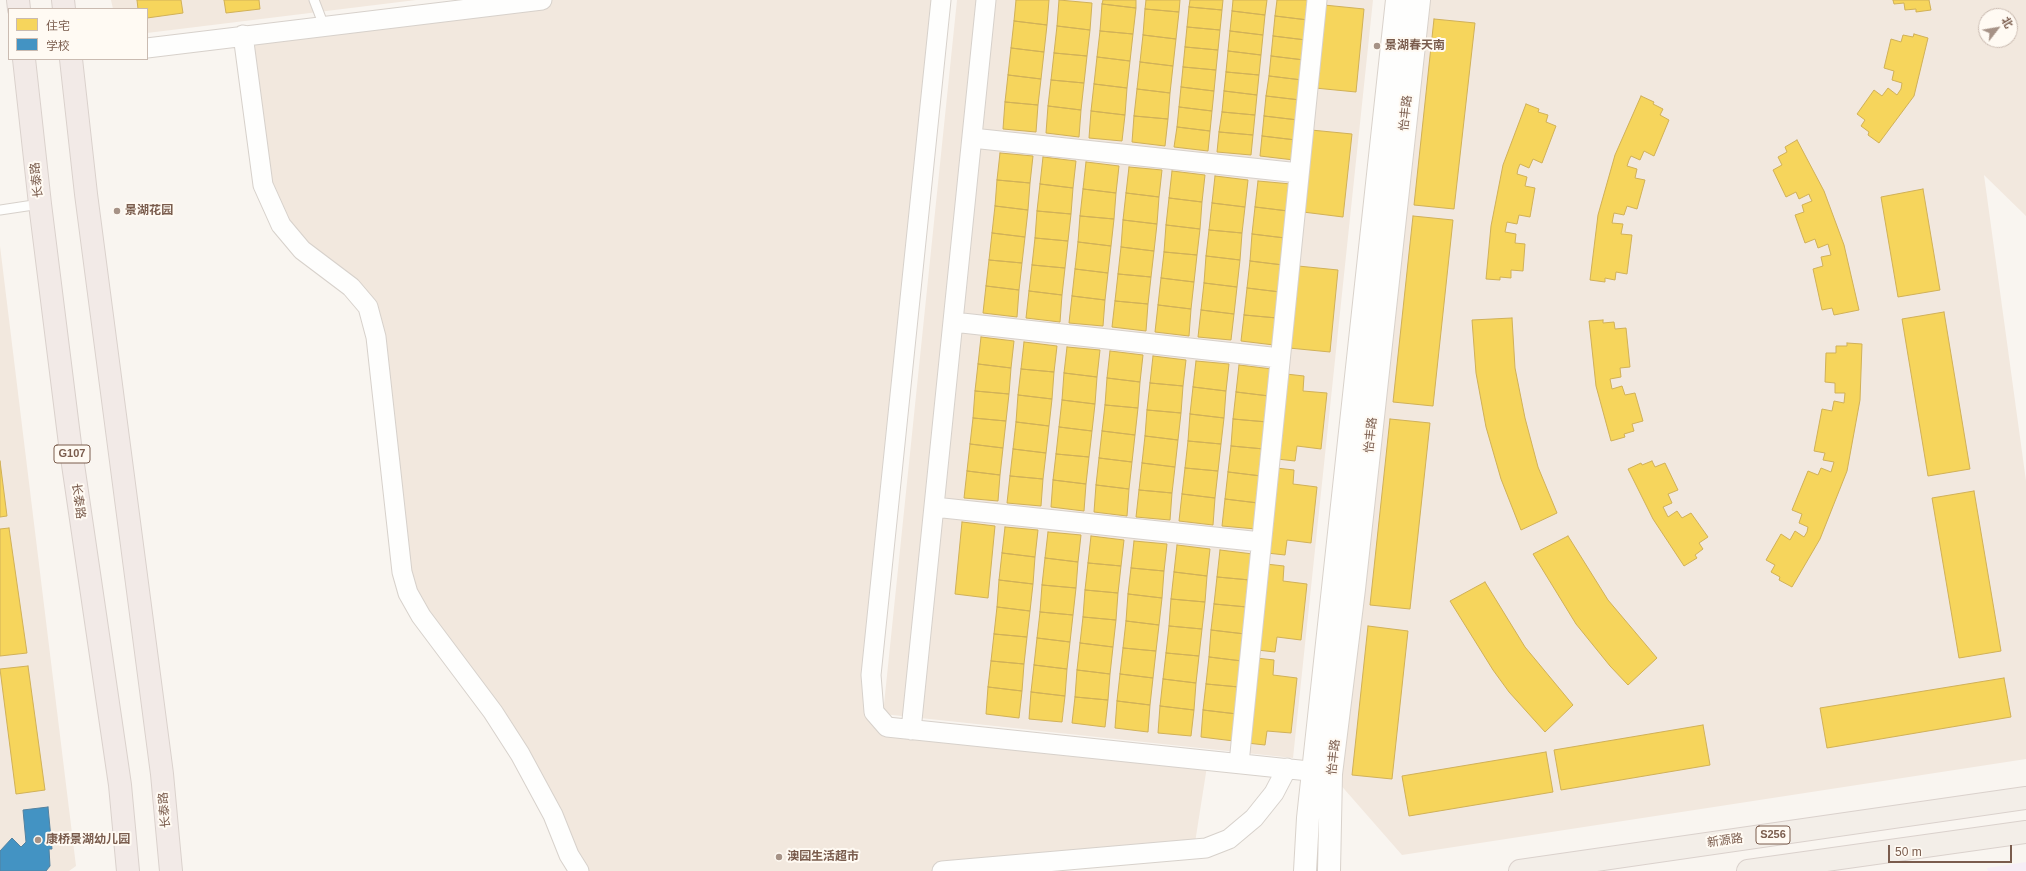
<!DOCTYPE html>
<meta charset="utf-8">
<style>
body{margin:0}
#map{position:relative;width:2026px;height:871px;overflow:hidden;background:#f9f5f0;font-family:Arial,"Noto Sans SC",sans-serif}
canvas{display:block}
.legend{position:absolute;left:8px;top:8px;width:140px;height:52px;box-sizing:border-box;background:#fffaf3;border:1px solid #cabbb1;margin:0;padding:5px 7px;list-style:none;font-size:12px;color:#7a5c4d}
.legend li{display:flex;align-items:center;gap:8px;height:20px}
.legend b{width:20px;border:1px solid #cabbb1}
.north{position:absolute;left:1978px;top:8px;width:40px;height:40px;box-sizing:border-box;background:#fffaf3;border:1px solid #cabbb1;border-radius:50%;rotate:59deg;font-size:11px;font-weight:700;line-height:16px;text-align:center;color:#7a5c4d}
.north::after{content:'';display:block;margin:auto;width:14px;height:18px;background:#a69286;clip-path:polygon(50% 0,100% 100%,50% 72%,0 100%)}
.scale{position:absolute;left:1888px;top:845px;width:124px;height:18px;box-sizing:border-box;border:2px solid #7a5c4d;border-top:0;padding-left:5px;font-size:12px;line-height:14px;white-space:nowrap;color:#7a5c4d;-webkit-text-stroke:3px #fffaf3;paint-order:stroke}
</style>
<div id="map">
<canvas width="2026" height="871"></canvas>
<ul class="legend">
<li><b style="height:11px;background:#f6d55c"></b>住宅</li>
<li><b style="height:11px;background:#4393c3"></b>学校</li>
</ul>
<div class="north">北</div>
<div class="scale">50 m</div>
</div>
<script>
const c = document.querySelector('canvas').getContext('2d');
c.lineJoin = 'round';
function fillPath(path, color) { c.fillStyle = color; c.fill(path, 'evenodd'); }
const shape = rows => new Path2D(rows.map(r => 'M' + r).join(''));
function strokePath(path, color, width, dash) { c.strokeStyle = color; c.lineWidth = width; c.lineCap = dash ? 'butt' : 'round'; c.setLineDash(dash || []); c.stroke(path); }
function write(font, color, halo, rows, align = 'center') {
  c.font = font + ' Arial,"Noto Sans SC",sans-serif'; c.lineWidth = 4; c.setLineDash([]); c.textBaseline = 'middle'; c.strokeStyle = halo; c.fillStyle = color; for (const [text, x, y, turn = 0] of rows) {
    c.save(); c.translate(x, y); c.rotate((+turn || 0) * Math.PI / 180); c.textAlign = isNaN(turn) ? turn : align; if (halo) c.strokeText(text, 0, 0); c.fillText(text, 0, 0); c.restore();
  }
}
fillPath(shape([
 [111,0,416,0,147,33,147,9,113,9],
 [542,0,941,0,871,675,887,727,1208,760,1194,849,942,871,579,871,553,815,408,593,368,307,302,250,263,185,243,35],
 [957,0,1373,0,1293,758,883,714],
 [1419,0,2026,0,2026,216,1984,175,2026,481,2026,759,1402,855,1331,774],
 [1986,16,2010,16,2010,40,1986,40],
 [0,246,76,866,69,871,0,871]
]), '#f2e8de');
fillPath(shape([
 [2026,862,2026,871,1988,871,1987,868]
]), '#f6eef6');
const homes = shape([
 [137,0,181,0,183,13,147,18,147,9,138,9,137,0],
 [224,0,259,0,260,9,226,13,224,0],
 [1016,0,1049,0,1047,25,1014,21,1016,0],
 [1059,0,1092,3,1090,30,1057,26,1059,0],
 [1103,0,1136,0,1136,8,1102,4,1103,0],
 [1146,0,1180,0,1179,12,1145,9,1146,0],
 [1190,0,1223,0,1222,10,1189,7,1190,0],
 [1233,0,1267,0,1265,15,1232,11,1233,0],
 [1277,0,1310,0,1308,20,1275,16,1277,0],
 [1893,0,1929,0,1931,10,1916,12,1916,9,1905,10,1904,3,1894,4,1893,0],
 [1102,4,1136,8,1133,34,1100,31,1102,4],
 [1324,5,1364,9,1356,92,1315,88,1324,5],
 [1189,7,1222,10,1220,30,1187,27,1189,7],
 [1145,9,1179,12,1176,39,1143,35,1145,9],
 [1232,11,1265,15,1263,35,1230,31,1232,11],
 [1275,16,1308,20,1306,40,1273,36,1275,16],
 [1434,19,1475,23,1454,209,1414,205,1434,19],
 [1014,21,1047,25,1044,52,1011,48,1014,21],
 [1057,26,1090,30,1087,56,1054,53,1057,26],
 [1187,27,1220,30,1218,50,1185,47,1187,27],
 [1100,31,1133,34,1130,61,1097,57,1100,31],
 [1230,31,1263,35,1261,55,1228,51,1230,31],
 [1914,34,1928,38,1914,96,1879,143,1868,135,1869,132,1861,126,1865,120,1857,114,1874,90,1882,96,1888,88,1897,95,1901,89,1902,83,1892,80,1894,71,1884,68,1891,39,1901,42,1903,35,1913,37,1914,34],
 [1143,35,1176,39,1173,66,1140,62,1143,35],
 [1273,36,1306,40,1304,60,1271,56,1273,36],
 [1185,47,1218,50,1216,70,1183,67,1185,47],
 [1011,48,1044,52,1041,79,1008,75,1011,48],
 [1228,51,1261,55,1259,75,1226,72,1228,51],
 [1054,53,1087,56,1084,83,1051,80,1054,53],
 [1271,56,1304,60,1302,80,1269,76,1271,56],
 [1097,57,1130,61,1127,88,1094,84,1097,57],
 [1140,62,1173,66,1170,93,1137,89,1140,62],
 [1183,67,1216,70,1214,91,1181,87,1183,67],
 [1226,72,1259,75,1257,95,1224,91,1226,72],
 [1008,75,1041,79,1038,105,1005,102,1008,75],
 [1269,76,1302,80,1300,100,1266,96,1269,76],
 [1051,80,1084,83,1081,110,1048,106,1051,80],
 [1094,84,1127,88,1125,115,1091,111,1094,84],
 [1181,87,1214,91,1212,111,1179,107,1181,87],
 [1137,89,1170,93,1168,119,1134,116,1137,89],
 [1224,91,1257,95,1255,115,1222,112,1224,91],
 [1266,96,1300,100,1298,120,1264,116,1266,96],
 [1641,96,1654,102,1653,104,1663,109,1660,115,1669,120,1654,156,1644,151,1640,160,1631,156,1629,160,1627,166,1637,169,1635,178,1645,180,1637,209,1627,206,1624,215,1614,213,1612,223,1623,224,1621,234,1632,235,1627,274,1616,272,1615,280,1605,278,1605,282,1590,280,1598,215,1615,155,1641,96],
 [1005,102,1038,105,1036,132,1003,129,1005,102],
 [1526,104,1539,109,1538,112,1548,115,1546,122,1556,126,1542,163,1533,159,1529,168,1520,164,1518,169,1517,174,1527,177,1525,186,1535,188,1530,217,1519,215,1517,224,1507,222,1505,232,1516,234,1515,243,1525,244,1523,271,1511,270,1511,278,1500,277,1500,280,1486,279,1491,226,1503,165,1526,104],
 [1048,106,1081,110,1079,137,1046,133,1048,106],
 [1179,107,1212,111,1210,131,1177,127,1179,107],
 [1091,111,1125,115,1122,141,1089,138,1091,111],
 [1222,112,1255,115,1253,135,1219,132,1222,112],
 [1134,116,1168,119,1165,146,1132,142,1134,116],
 [1264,116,1298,120,1296,140,1262,136,1264,116],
 [1177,127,1210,131,1208,151,1174,147,1177,127],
 [1311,130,1352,134,1343,217,1303,212,1311,130],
 [1219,132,1253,135,1251,155,1217,152,1219,132],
 [1262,136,1296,140,1294,160,1260,156,1262,136],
 [1797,140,1824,191,1844,245,1859,310,1834,315,1832,308,1822,310,1813,269,1823,266,1821,257,1831,255,1828,244,1818,248,1815,239,1805,243,1795,215,1804,212,1802,205,1812,201,1810,197,1809,194,1799,199,1796,192,1786,197,1773,170,1782,165,1778,157,1787,152,1785,147,1797,140],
 [1000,153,1033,156,1030,183,997,180,1000,153],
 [1043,157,1076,161,1073,188,1040,184,1043,157],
 [1086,162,1119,166,1116,193,1083,189,1086,162],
 [1129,167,1162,170,1159,197,1126,193,1129,167],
 [1172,171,1205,175,1202,202,1169,198,1172,171],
 [1215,176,1248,180,1245,207,1212,203,1215,176],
 [997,180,1030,183,1028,210,995,206,997,180],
 [1258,181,1291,184,1288,211,1255,207,1258,181],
 [1040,184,1073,188,1071,214,1037,211,1040,184],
 [1083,189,1116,193,1114,219,1080,216,1083,189],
 [1923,189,1940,290,1898,297,1881,197,1923,189],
 [1126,193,1159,197,1157,224,1123,220,1126,193],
 [1169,198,1202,202,1200,229,1166,225,1169,198],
 [1212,203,1245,207,1242,233,1209,230,1212,203],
 [995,206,1028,210,1025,237,992,233,995,206],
 [1255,207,1288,211,1285,238,1252,234,1255,207],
 [1037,211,1071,214,1068,241,1035,238,1037,211],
 [1080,216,1114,219,1111,246,1078,242,1080,216],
 [1413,216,1453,220,1433,406,1393,402,1413,216],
 [1123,220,1157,224,1154,251,1121,247,1123,220],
 [1166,225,1200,229,1197,255,1164,252,1166,225],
 [1209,230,1242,233,1240,260,1206,256,1209,230],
 [992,233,1025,237,1022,263,989,260,992,233],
 [1252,234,1285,238,1283,265,1250,261,1252,234],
 [1035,238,1068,241,1065,268,1032,265,1035,238],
 [1078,242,1111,246,1108,273,1075,269,1078,242],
 [1121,247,1154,251,1151,277,1118,274,1121,247],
 [1164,252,1197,255,1194,282,1161,278,1164,252],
 [1206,256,1240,260,1237,287,1204,283,1206,256],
 [989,260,1022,263,1019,290,986,286,989,260],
 [1250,261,1283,265,1280,292,1247,288,1250,261],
 [1032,265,1065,268,1062,295,1029,291,1032,265],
 [1298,266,1338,270,1330,352,1289,348,1298,266],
 [1075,269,1108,273,1105,300,1072,296,1075,269],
 [1118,274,1151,277,1148,304,1115,301,1118,274],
 [1161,278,1194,282,1191,309,1158,305,1161,278],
 [1204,283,1237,287,1234,314,1201,310,1204,283],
 [986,286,1019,290,1017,317,983,313,986,286],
 [1247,288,1280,292,1277,318,1244,315,1247,288],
 [1029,291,1062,295,1060,322,1026,318,1029,291],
 [1072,296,1105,300,1103,326,1069,323,1072,296],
 [1115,301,1148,304,1146,331,1112,327,1115,301],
 [1158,305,1191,309,1189,336,1155,332,1158,305],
 [1201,310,1234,314,1231,340,1198,337,1201,310],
 [1944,312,1970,469,1928,476,1902,319,1944,312],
 [1244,315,1277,318,1274,345,1241,341,1244,315],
 [1512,318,1515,368,1525,418,1538,467,1557,513,1521,530,1501,479,1486,427,1476,373,1472,320,1512,318],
 [1603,320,1603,323,1614,322,1615,329,1626,328,1630,367,1620,368,1621,377,1610,379,1612,389,1622,386,1625,395,1635,393,1643,421,1632,424,1634,431,1624,434,1625,437,1611,441,1596,386,1589,321,1603,320],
 [981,337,1014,341,1011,368,978,364,981,337],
 [1024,342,1057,346,1054,372,1021,369,1024,342],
 [1847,343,1862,344,1860,400,1847,471,1820,539,1792,587,1779,580,1780,577,1771,572,1775,565,1766,560,1781,534,1790,540,1795,531,1804,537,1807,532,1808,527,1799,523,1802,514,1792,510,1808,471,1818,475,1821,468,1831,472,1834,462,1823,460,1825,453,1814,451,1822,409,1832,411,1834,401,1844,403,1845,393,1835,393,1835,383,1825,382,1826,353,1836,353,1836,346,1847,346,1847,343],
 [1067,347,1100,350,1097,377,1064,373,1067,347],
 [1110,351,1143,355,1140,382,1107,378,1110,351],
 [1153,356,1186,360,1183,386,1150,383,1153,356],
 [1196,361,1229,364,1226,391,1193,387,1196,361],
 [978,364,1011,368,1009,394,975,391,978,364],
 [1239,365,1272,369,1269,396,1236,392,1239,365],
 [1021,369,1054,372,1052,399,1018,395,1021,369],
 [1064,373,1097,377,1095,404,1062,400,1064,373],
 [1286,374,1304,376,1303,391,1327,393,1321,449,1297,446,1295,461,1277,459,1286,374],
 [1107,378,1140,382,1138,408,1105,405,1107,378],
 [1150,383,1183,386,1181,413,1147,410,1150,383],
 [1193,387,1226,391,1224,418,1190,414,1193,387],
 [975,391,1009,394,1006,421,973,418,975,391],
 [1236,392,1269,396,1267,422,1233,419,1236,392],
 [1018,395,1052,399,1049,426,1016,422,1018,395],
 [1062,400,1095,404,1092,431,1059,427,1062,400],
 [1105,405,1138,408,1135,435,1102,431,1105,405],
 [1147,410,1181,413,1178,440,1145,436,1147,410],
 [1190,414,1224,418,1221,444,1188,441,1190,414],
 [973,418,1006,421,1003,448,970,444,973,418],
 [1233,419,1267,422,1264,449,1231,446,1233,419],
 [1390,419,1430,423,1410,609,1370,605,1390,419],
 [1016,422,1049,426,1046,453,1013,449,1016,422],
 [1059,427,1092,431,1089,457,1056,454,1059,427],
 [1102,431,1135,435,1132,462,1099,458,1102,431],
 [1145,436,1178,440,1175,467,1142,463,1145,436],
 [1188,441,1221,444,1218,471,1185,468,1188,441],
 [970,444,1003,448,1000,475,967,471,970,444],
 [1231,446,1264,449,1261,476,1228,472,1231,446],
 [1013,449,1046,453,1043,479,1010,476,1013,449],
 [1056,454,1089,457,1086,484,1053,480,1056,454],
 [1099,458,1132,462,1129,489,1096,485,1099,458],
 [0,461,7,516,0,517,0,461],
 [1652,461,1655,467,1665,463,1678,490,1668,494,1672,503,1663,507,1668,517,1677,511,1682,518,1691,513,1708,537,1699,543,1703,549,1695,555,1697,558,1684,566,1653,519,1628,469,1641,463,1642,465,1652,461],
 [1142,463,1175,467,1172,493,1139,490,1142,463],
 [1185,468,1218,471,1215,498,1182,494,1185,468],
 [1276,468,1294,470,1293,484,1317,487,1311,543,1287,540,1285,555,1267,553,1276,468],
 [967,471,1000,475,998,501,964,498,967,471],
 [1228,472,1261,476,1258,503,1225,499,1228,472],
 [1010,476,1043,479,1041,506,1007,503,1010,476],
 [1053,480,1086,484,1084,511,1051,507,1053,480],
 [1096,485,1129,489,1127,516,1094,512,1096,485],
 [1139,490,1172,493,1170,520,1136,517,1139,490],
 [1974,491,2001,651,1959,658,1932,498,1974,491],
 [1182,494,1215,498,1213,525,1179,521,1182,494],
 [1225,499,1258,503,1256,529,1222,526,1225,499],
 [962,522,995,526,988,598,955,594,962,522],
 [1005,527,1038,530,1035,557,1002,553,1005,527],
 [9,528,27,653,0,656,0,529,9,528],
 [1048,532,1081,535,1078,562,1045,558,1048,532],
 [1091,536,1124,540,1121,566,1088,563,1091,536],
 [1568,536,1608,600,1657,658,1628,685,1610,666,1576,624,1533,554,1568,536],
 [1134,541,1167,544,1164,571,1131,568,1134,541],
 [1177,545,1210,549,1207,576,1174,572,1177,545],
 [1220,550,1253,554,1250,580,1217,577,1220,550],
 [1002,553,1035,557,1033,584,999,580,1002,553],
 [1045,558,1078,562,1076,588,1042,585,1045,558],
 [1088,563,1121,566,1118,593,1085,590,1088,563],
 [1266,564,1284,566,1283,581,1307,584,1301,640,1277,637,1275,652,1257,650,1266,564],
 [1131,568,1164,571,1162,598,1128,594,1131,568],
 [1174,572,1207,576,1205,602,1171,599,1174,572],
 [1217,577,1250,580,1247,607,1214,604,1217,577],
 [999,580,1033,584,1030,611,997,607,999,580],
 [1485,582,1525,647,1573,705,1545,732,1509,692,1493,670,1450,601,1485,582],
 [1042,585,1076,588,1073,615,1040,612,1042,585],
 [1085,590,1118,593,1116,620,1083,617,1085,590],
 [1128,594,1162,598,1159,625,1126,621,1128,594],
 [1171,599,1205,602,1202,629,1169,626,1171,599],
 [1214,604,1247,607,1245,634,1211,630,1214,604],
 [997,607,1030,611,1027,637,994,634,997,607],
 [1040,612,1073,615,1070,642,1037,638,1040,612],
 [1083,617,1116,620,1113,647,1080,643,1083,617],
 [1126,621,1159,625,1156,651,1123,648,1126,621],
 [1169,626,1202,629,1199,656,1166,653,1169,626],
 [1368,626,1408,631,1392,779,1352,775,1368,626],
 [1211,630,1245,634,1242,661,1209,657,1211,630],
 [994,634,1027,637,1024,664,991,661,994,634],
 [1037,638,1070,642,1067,669,1034,665,1037,638],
 [1080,643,1113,647,1110,674,1077,670,1080,643],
 [1123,648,1156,651,1153,678,1120,674,1123,648],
 [1166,653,1199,656,1196,683,1163,679,1166,653],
 [1209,657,1242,661,1239,687,1206,684,1209,657],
 [1256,658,1274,660,1273,675,1297,678,1291,733,1267,731,1265,745,1247,743,1256,658],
 [991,661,1024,664,1022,691,988,687,991,661],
 [1034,665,1067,669,1065,696,1031,692,1034,665],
 [28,666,45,790,16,794,0,669,28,666],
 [1077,670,1110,674,1108,700,1075,697,1077,670],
 [1120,674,1153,678,1150,705,1117,701,1120,674],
 [2004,678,2011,717,1827,748,1820,708,2004,678],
 [1163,679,1196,683,1194,710,1160,706,1163,679],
 [1206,684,1239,687,1237,714,1203,710,1206,684],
 [988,687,1022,691,1019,718,986,714,988,687],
 [1031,692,1065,696,1062,722,1029,719,1031,692],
 [1075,697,1108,700,1105,727,1072,723,1075,697],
 [1117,701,1150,705,1148,732,1115,728,1117,701],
 [1160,706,1194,710,1191,736,1158,733,1160,706],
 [1203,710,1237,714,1234,741,1201,737,1203,710],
 [1703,725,1710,765,1561,790,1554,750,1703,725],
 [1546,752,1553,792,1409,816,1402,776,1546,752]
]);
fillPath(homes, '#f6d55c');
strokePath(homes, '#d1b158', 1);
const schools = shape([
 [48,807,52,849,49,849,50,866,46,871,0,871,0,851,12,838,21,847,26,842,23,810,48,807]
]);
fillPath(schools, '#4393c3');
strokePath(schools, '#5482a0', 1);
const lane = shape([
 [314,0,324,26],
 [0,210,40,204]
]);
const street = shape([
 [941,0,871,675,874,712,887,727,1328,773],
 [243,35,263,185,281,225,302,250,351,287,368,307,376,337,402,572,408,593,421,616,493,712,520,754,553,815,569,855,579,871],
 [147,48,542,0],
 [972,138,1299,173],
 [953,322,1280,358],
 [934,507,1261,542],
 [911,730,986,0],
 [1239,763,1317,0],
 [942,871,1206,848,1229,839,1254,818,1274,793,1287,768]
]);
const secondary = shape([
 [1305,871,1308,818,1397,0],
 [1329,871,1331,774,1354,589,1419,0]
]);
const primary = shape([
 [1520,871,2026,798],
 [1748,871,2026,832]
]);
const highway = shape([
 [18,0,19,9],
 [63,0,64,9],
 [24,59,40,204,70,444,120,785,128,871],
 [71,59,86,194,162,774,171,871]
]);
strokePath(lane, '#d7d1cb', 11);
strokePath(street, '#d7d1cb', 21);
strokePath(secondary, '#d9d2cb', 24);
strokePath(primary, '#dad1cc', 24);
strokePath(highway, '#dad1cc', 24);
strokePath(lane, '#fefefd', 9);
strokePath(street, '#fefefd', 19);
strokePath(secondary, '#fefefd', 22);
strokePath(primary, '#f3eee8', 22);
strokePath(highway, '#f2eae7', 22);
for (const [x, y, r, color] of [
 [1377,46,4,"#a69286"],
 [117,211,4,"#a69286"],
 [38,840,4,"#a69286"],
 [779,857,4,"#a69286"]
]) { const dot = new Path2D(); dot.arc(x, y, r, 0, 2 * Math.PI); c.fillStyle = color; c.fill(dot); strokePath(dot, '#fffaf3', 1.5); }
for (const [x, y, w] of [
 [72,454,36],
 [1773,835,34]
]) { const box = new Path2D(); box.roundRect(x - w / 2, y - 9, w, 18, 3); c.fillStyle = '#fffaf3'; c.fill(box); strokePath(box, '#7a5c4d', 1); }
write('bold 11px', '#7a5c4d', null, [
 ["G107",72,454],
 ["S256",1773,835]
]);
write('bold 12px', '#7a5c4d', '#fffaf3', [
 ["景湖春天南",1385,46],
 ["景湖花园",125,211],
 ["康桥景湖幼儿园",46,840],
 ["澳园生活超市",787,857]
], 'left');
write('12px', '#7a5c4d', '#fffaf3', [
 ["怡丰路",1406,113,-84],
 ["长泰路",37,180,-96],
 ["怡丰路",1371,435,-84],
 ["长泰路",78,501,82],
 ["怡丰路",1334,757,-84],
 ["长泰路",165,810,-95],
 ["新源路",1725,841,-8]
]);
</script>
